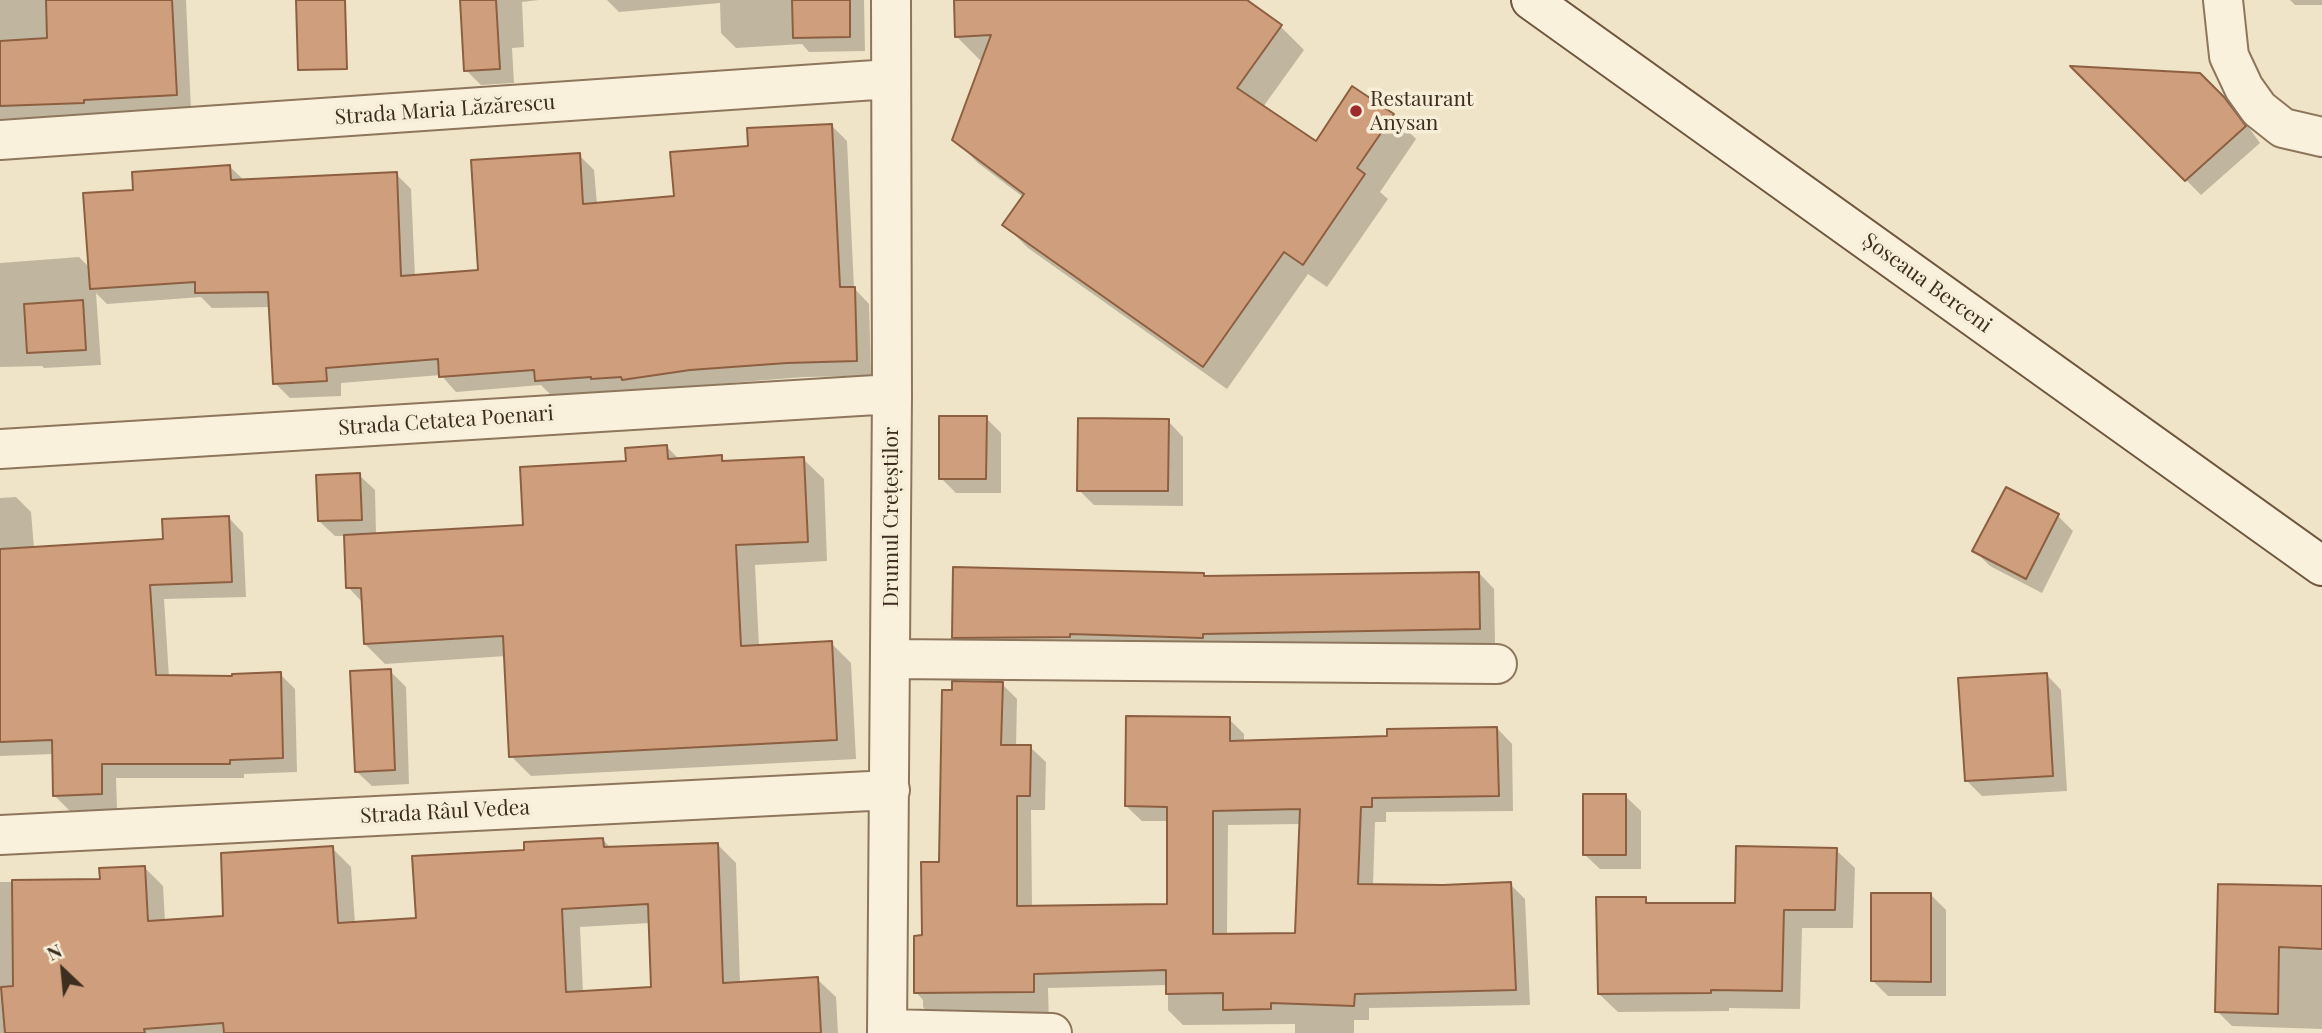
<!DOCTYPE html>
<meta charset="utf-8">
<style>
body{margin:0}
#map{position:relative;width:2322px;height:1033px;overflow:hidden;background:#f0e4c8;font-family:"Playfair Display",serif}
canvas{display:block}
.north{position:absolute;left:28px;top:935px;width:70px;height:70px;-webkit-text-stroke:5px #f7eed8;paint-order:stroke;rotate:334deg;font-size:19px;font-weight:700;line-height:28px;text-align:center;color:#3d2e20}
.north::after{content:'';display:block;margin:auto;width:24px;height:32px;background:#3d2e20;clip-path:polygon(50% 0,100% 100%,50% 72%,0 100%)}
</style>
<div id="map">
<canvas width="2322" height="1033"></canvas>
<div class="north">N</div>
</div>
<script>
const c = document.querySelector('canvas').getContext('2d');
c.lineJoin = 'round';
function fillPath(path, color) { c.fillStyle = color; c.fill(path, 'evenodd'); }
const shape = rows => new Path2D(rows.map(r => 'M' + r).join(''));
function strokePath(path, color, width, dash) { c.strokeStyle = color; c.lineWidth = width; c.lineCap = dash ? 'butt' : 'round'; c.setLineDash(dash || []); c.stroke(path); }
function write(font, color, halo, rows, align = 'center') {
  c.font = font + ' "Playfair Display",serif'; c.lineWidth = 7; c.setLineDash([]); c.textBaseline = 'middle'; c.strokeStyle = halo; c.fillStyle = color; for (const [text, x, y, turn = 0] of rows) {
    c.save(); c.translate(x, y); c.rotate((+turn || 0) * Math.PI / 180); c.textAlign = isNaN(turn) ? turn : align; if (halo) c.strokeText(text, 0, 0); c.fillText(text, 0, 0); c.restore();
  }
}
fillPath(shape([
 [0,0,186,0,191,110,98,114,98,117,0,124],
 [462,0,539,0,522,2,524,47,512,48,514,83,481,85,466,70],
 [607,0,864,0,865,51,809,52,802,44,736,48,721,33,720,3,619,12],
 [956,0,1244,0,1281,27,1304,50,1263,107,1317,143,1393,116,1416,139,1380,192,1388,199,1327,287,1308,274,1227,389,1028,248,1004,224,1023,197,978,163,954,139,983,60,980,60,956,36],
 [2290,0,2322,0,2322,5,2295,5],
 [2075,68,2199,75,2239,114,2260,143,2201,195],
 [832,126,847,141,854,288,869,304,871,376,803,377,706,385,638,394,606,392,551,395,541,385,456,392,441,375,341,383,341,396,290,398,275,383,271,307,212,308,201,297,107,304,96,293,101,365,44,368,42,366,0,367,0,263,79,257,90,268,135,192,230,167,245,181,396,174,411,189,415,277,479,272,579,155,594,170,597,204,676,197,750,147],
 [986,418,1001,433,1001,493,956,493,941,478],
 [1168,421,1183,437,1183,506,1094,505,1079,490],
 [667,447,680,460,721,457,727,463,803,459,824,479,827,561,755,565,759,647,831,643,851,663,856,759,531,776,511,756,506,656,385,664,365,644,363,603,348,587,346,536,335,536,319,521,359,475,375,490,376,535,525,527,628,462],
 [16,497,31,512,34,548,165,540,229,518,243,533,246,597,164,599,169,677,234,678,280,674,295,689,297,772,244,774,244,778,116,778,117,809,70,811,55,796,54,754,0,756,0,498],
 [2058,516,2073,531,2042,593,1990,566,1975,551],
 [1479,573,1494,589,1495,644,970,652,954,637,1203,575,1206,578],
 [390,671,406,687,409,784,372,786,356,771],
 [2046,674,2061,690,2067,791,1982,796,1966,780],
 [1002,684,1017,699,1016,747,1030,747,1046,762,1045,810,1031,810,1032,907,1168,906,1169,821,1142,821,1126,806,1229,719,1244,734,1244,742,1388,738,1497,728,1512,744,1513,811,1386,812,1386,822,1375,822,1373,886,1443,887,1510,884,1525,899,1530,1005,1369,1008,1369,1020,1354,1020,1354,1033,1295,1033,1295,1024,1183,1025,1168,1010,1168,985,1048,988,1049,1025,938,1022,923,1007,923,1000,916,992,924,937,941,864],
 [1301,824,1296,935,1227,935,1228,825],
 [1625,796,1641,811,1641,869,1600,869,1584,854],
 [603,840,611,848,717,844,736,863,740,983,817,979,836,997,838,1033,0,1033,0,882,102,881,145,868,163,886,165,921,225,917,332,848,351,867,355,924,418,920,526,852],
 [650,923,653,988,583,993,580,927],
 [1836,850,1855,868,1853,928,1802,928,1800,1009,1729,1008,1729,1011,1618,1012,1599,994,1645,899,1651,905,1737,905],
 [2322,887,2322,1029,2232,1026,2217,1011],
 [1930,894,1946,910,1946,996,1888,996,1872,980]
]), '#0003');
const building = shape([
 [46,0,172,0,177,95,84,100,84,103,0,106,0,41,47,38,46,0],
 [296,0,345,0,347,69,298,70,296,0],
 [460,0,496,0,500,69,464,71,460,0],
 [792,0,850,0,850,37,793,38,792,0],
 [954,0,1247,0,1282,25,1237,88,1316,141,1352,86,1394,114,1357,168,1365,174,1303,265,1284,252,1203,367,1002,225,1024,194,952,140,991,35,955,37,954,0],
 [2070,66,2200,73,2224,97,2246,126,2185,181,2070,66],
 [832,124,840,287,855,287,857,361,787,363,690,370,622,380,621,377,591,379,591,377,535,381,534,370,439,377,438,359,326,368,327,381,273,384,268,292,195,293,195,282,90,289,83,193,133,190,132,172,230,165,231,180,397,172,401,276,478,270,471,160,580,153,583,204,674,196,670,152,748,146,747,128,832,124],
 [83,300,86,350,27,353,24,304,83,300],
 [939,416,987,416,986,479,939,479,939,416],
 [1078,418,1169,419,1168,491,1077,491,1078,418],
 [667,445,668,459,722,455,722,461,804,457,808,542,736,545,741,646,832,641,837,740,509,757,503,636,364,644,361,588,346,588,344,535,523,525,520,467,626,461,625,448,667,445],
 [360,473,362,520,318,521,316,475,360,473],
 [2006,487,2059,514,2026,579,1972,551,2006,487],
 [229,516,232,582,150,585,156,675,232,676,232,674,281,672,283,758,230,760,230,764,102,764,102,794,53,796,52,740,0,742,0,549,163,539,162,519,229,516],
 [953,567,1204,573,1204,576,1479,572,1480,629,1203,634,1203,638,1070,634,1070,637,952,638,953,567],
 [391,669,395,770,355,772,350,671,391,669],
 [2047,673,2053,776,1965,781,1958,678,2047,673],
 [952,681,1003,682,1001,745,1031,745,1030,796,1017,796,1017,906,1167,904,1167,807,1125,806,1126,716,1230,717,1230,741,1387,736,1387,729,1497,727,1499,796,1372,798,1372,807,1361,807,1358,884,1443,885,1511,882,1516,990,1355,994,1354,1006,1271,1003,1271,1009,1223,1010,1223,993,1166,994,1166,970,1034,974,1034,992,914,993,914,936,922,935,921,862,939,862,942,690,952,690,952,681],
 [1300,809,1295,933,1213,934,1213,811,1300,809],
 [1583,794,1626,794,1626,855,1583,855,1583,794],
 [603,838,604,847,718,843,723,983,818,977,821,1033,224,1033,223,1023,144,1029,145,1033,5,1033,1,987,13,986,12,880,100,879,99,868,145,866,148,921,223,916,221,853,333,846,338,923,416,918,412,856,524,850,524,842,603,838],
 [648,904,651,987,566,992,562,909,648,904],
 [1736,846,1837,848,1835,910,1784,910,1782,991,1711,990,1711,993,1598,994,1596,897,1646,897,1646,903,1735,903,1736,846],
 [2218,884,2322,886,2322,949,2279,947,2278,1014,2215,1012,2218,884],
 [1871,893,1931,893,1931,982,1871,981,1871,893]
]);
fillPath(building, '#cf9f7d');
strokePath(building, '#8d5f41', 2);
const street = shape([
 [2223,0,2229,56,2244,88,2259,109,2283,128,2322,137],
 [0,140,890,79],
 [0,449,892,394],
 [890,659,1497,664],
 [0,835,890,790],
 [887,1029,1052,1033],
 [887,1033,892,394,891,0]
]);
const secondary = shape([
 [1531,0,2322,566]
]);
strokePath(street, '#8d765c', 42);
strokePath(secondary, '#6f573f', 42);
strokePath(street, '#faf1dc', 38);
strokePath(secondary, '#faf1dc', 38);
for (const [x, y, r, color] of [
 [1356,111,7,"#9e2a2b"]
]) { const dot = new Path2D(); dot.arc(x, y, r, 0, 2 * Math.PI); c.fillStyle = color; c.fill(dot); strokePath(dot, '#f7eed8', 2.5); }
write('21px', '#3d2e20', '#f7eed8', [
 ["Restaurant",1370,99],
 ["Anysan",1370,123]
], 'left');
write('21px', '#3d2e20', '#f7eed8', [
 ["Strada Maria Lăzărescu",445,110,-4],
 ["Șoseaua Berceni",1927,283,36],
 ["Strada Cetatea Poenari",446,421,-4],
 ["Drumul Crețeștilor",891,517,-90],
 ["Strada Râul Vedea",445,812,-3]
]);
</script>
